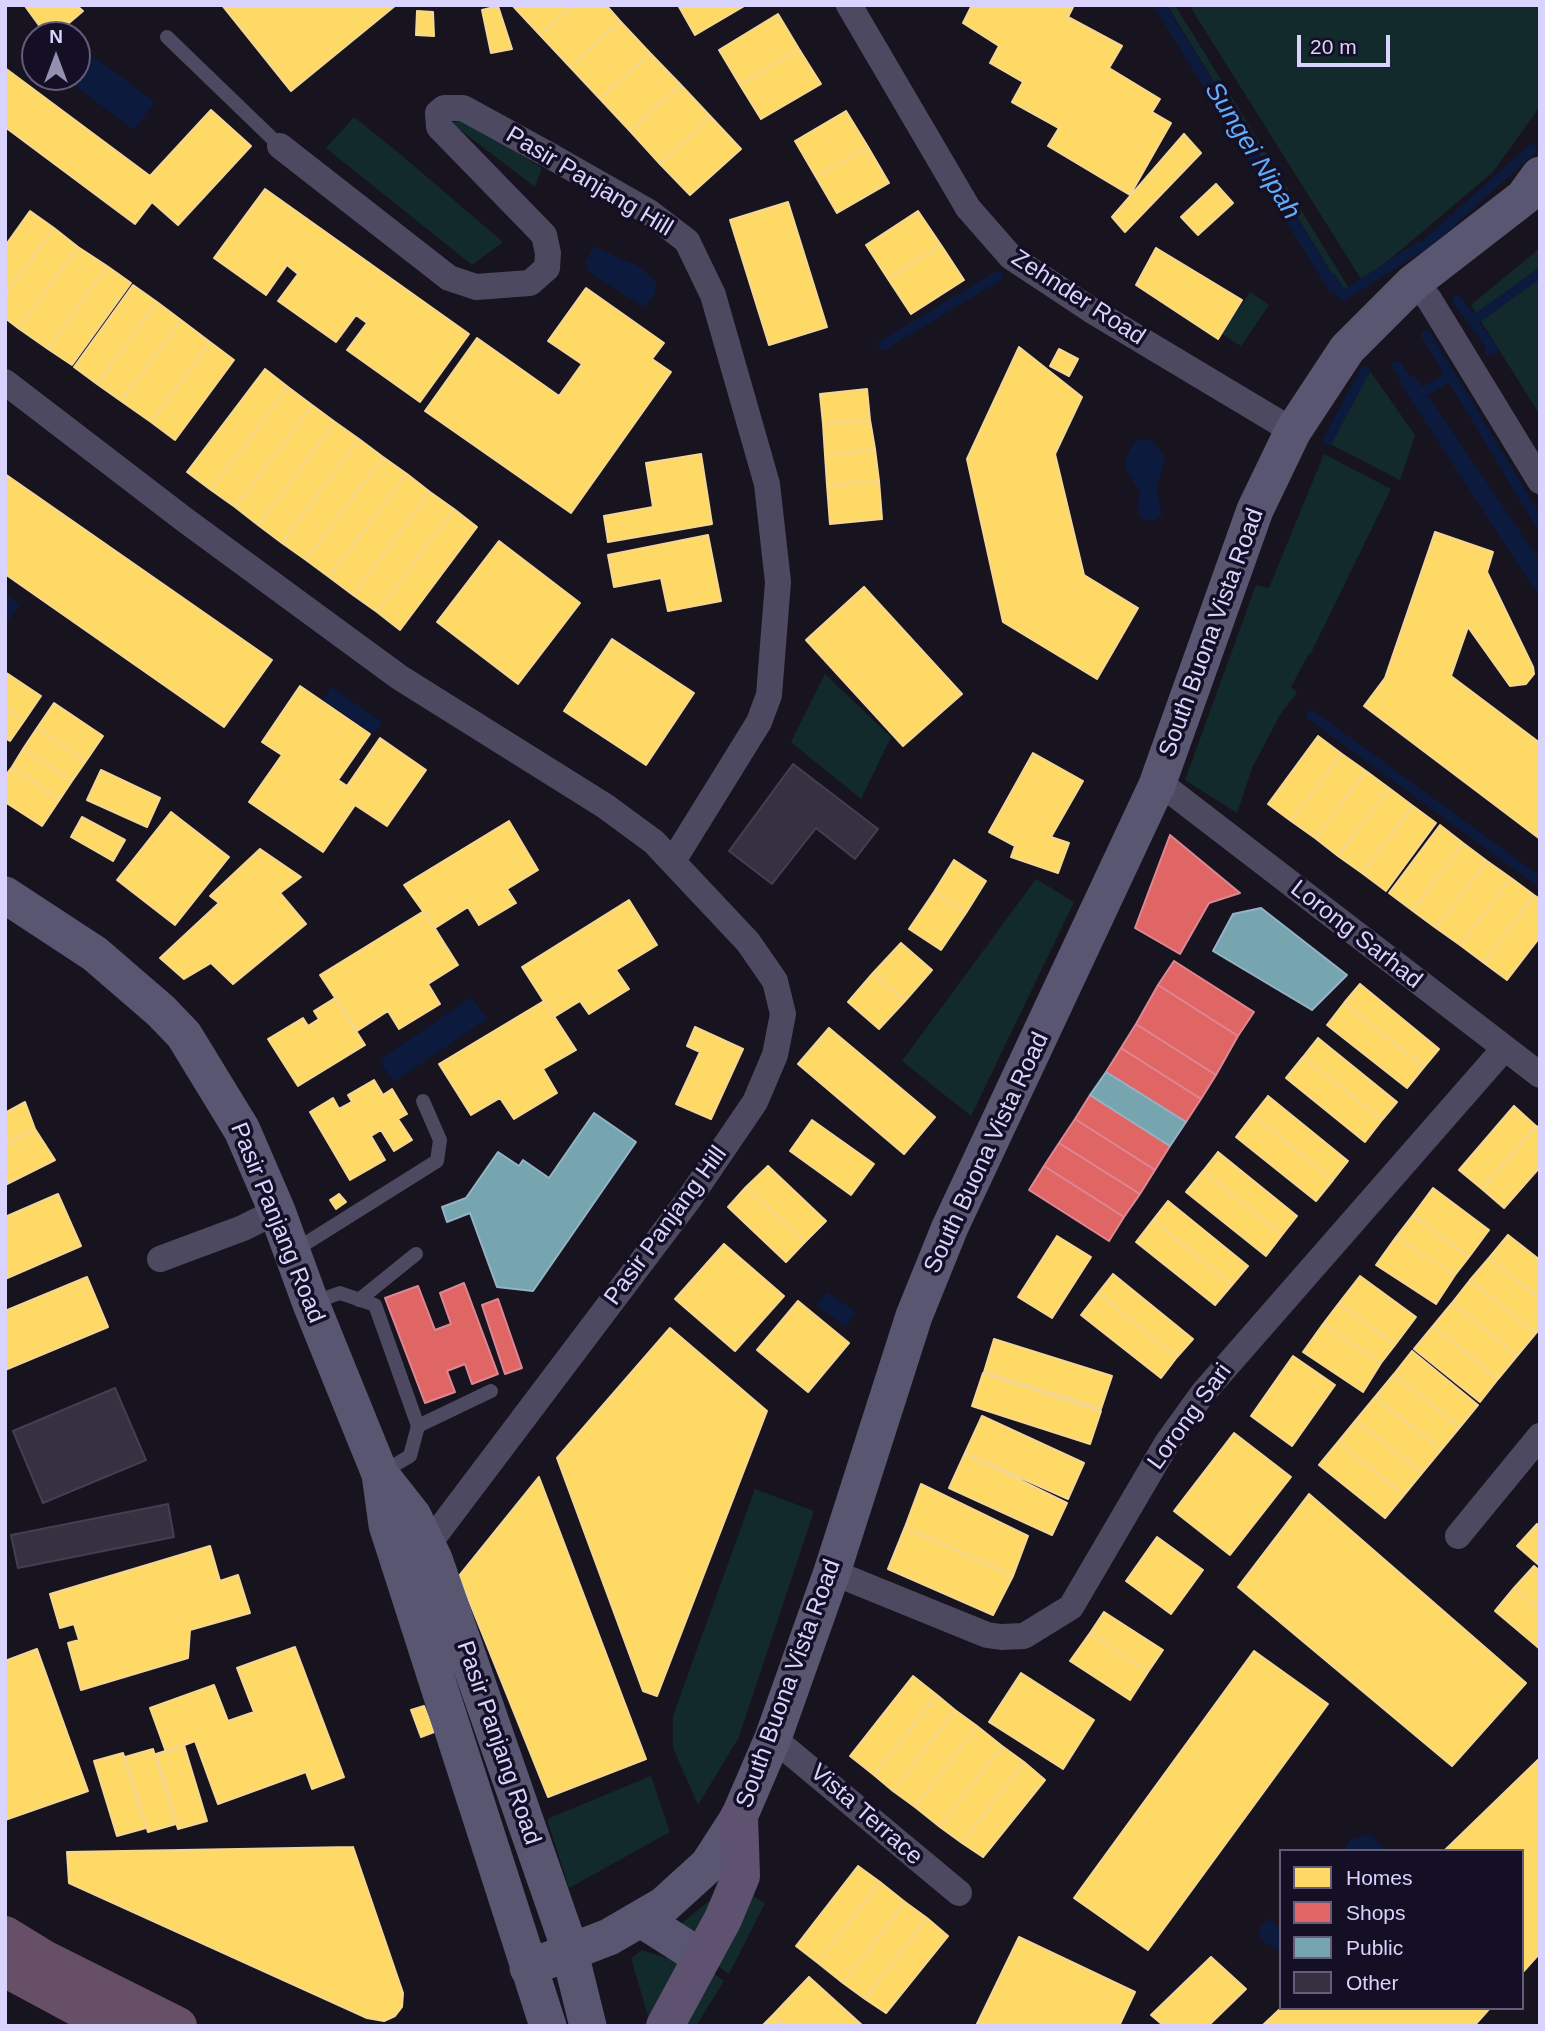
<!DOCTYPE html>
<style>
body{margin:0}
#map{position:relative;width:1545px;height:2031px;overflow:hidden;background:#17141f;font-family:Arial,sans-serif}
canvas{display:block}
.frame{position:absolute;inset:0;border:7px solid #dad3fe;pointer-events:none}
.legend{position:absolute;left:1279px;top:1849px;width:245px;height:161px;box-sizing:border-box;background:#140f24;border:2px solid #635d7b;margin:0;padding:9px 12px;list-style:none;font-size:21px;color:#dad3fe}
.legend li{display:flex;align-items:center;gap:14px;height:35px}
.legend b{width:35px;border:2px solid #635d7b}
.north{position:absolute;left:21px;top:21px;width:70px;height:70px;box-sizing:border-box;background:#140f24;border:2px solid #635d7b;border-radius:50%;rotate:0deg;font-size:19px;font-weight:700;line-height:28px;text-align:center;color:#dad3fe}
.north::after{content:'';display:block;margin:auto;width:24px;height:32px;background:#9690b0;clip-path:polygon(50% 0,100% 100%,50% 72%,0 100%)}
.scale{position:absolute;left:1297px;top:35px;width:93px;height:32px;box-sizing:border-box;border:4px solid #dad3fe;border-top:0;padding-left:9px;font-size:21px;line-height:24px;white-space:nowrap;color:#dad3fe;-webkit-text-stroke:5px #140f24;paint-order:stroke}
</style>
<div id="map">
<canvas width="1545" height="2031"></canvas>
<div class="frame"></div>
<ul class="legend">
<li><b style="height:19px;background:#ffd966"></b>Homes</li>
<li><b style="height:19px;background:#e06666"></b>Shops</li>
<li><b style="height:19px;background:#76a5af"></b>Public</li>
<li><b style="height:19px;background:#353141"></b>Other</li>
</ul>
<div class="north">N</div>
<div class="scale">20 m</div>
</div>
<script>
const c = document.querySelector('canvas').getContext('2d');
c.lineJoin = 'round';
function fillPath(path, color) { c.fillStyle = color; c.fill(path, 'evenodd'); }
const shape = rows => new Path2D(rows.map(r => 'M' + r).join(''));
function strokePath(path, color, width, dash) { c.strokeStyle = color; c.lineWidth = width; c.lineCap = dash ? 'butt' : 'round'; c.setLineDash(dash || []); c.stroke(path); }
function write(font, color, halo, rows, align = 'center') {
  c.font = font + ' Arial,sans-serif'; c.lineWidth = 7; c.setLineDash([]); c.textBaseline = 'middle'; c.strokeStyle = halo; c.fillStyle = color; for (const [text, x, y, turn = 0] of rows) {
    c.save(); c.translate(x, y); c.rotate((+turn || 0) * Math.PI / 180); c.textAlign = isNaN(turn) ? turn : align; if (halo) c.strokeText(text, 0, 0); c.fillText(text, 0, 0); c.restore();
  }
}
fillPath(shape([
 [1167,5,1175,5,1350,290,1348,294,1344,293],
 [1189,5,1540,5,1540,106,1493,172,1363,282],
 [354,117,394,149,503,242,472,265,326,148],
 [466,121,542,168,535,187,450,122],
 [1540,248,1540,415,1471,305],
 [1250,292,1269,305,1241,346,1222,334],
 [1370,371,1415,435,1400,480,1330,444],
 [1324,454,1391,489,1310,655,1308,655,1291,687,1297,693,1281,713,1252,768,1237,813,1185,780,1256,585,1269,588],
 [825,674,891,737,861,799,791,742],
 [1036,879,1074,902,971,1116,902,1061],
 [755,1489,814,1511,739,1737,698,1805,673,1748,673,1716],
 [651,1776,670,1832,569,1888,547,1819],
 [724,1889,695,1941,672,1931],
 [744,1891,765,1903,729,1974,708,1959],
 [642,1950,681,1963,651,2026,631,1958],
 [705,1967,724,1981,696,2026,670,2026]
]), '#132a2c');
fillPath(shape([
 [1153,5,1166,5,1340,287,1331,294],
 [97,59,155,102,134,130,63,77,77,77,77,66],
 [593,246,638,266,656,281,655,295,644,307,589,272,585,263],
 [1414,375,1540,561,1540,598,1400,383],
 [1144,439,1154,442,1165,457,1157,489,1162,516,1152,521,1141,519,1137,510,1140,493,1127,471,1125,459,1135,441],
 [5,594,20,605,5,625],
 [332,687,382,722,374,734,323,700],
 [472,997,487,1019,394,1082,379,1060],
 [827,1292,856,1312,846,1326,816,1306],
 [1370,1834,1386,1851,1344,1851,1351,1839],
 [1269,1918,1281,1930,1281,1952,1264,1942,1260,1936,1260,1928]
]), '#0c1a3e');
const homes = shape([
 [76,5,83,11,55,35,46,35,25,6,76,5],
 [222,5,396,5,291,91,222,5],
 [512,5,573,5,540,35,512,5],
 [573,5,606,5,620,21,570,67,540,35,573,5],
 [678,5,746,5,695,35,678,5],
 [972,5,1074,5,1068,17,1122,46,1109,68,1160,99,1152,112,1171,123,1130,195,1048,146,1059,128,1012,102,1023,82,990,63,999,46,963,23,972,5],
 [498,6,512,49,491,53,482,10,498,6],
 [417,11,433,12,434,36,416,35,417,11],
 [778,14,799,49,740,85,719,50,778,14],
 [620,21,650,53,600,99,570,67,620,21],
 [799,49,821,84,761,119,740,85,799,49],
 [650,53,681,85,630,131,600,99,650,53],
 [5,68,150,176,211,110,251,146,178,225,152,202,135,224,5,127,5,68],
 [681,85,711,117,660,164,630,131,681,85],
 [846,111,868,147,816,177,795,141,846,111],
 [711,117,741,149,690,195,660,164,711,117],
 [1184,134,1201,153,1125,232,1112,217,1184,134],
 [868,147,889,183,837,213,816,177,868,147],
 [1216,184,1233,203,1198,235,1181,217,1216,184],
 [265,189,469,334,420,402,347,350,367,323,356,315,336,342,278,301,298,274,287,265,266,295,214,258,265,189],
 [788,202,827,327,769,345,730,220,788,202],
 [30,211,54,228,5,296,5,246,30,211],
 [918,211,941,245,888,279,866,245,918,211],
 [54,228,78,247,18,328,5,318,5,296,54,228],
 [941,245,964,280,911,314,888,279,941,245],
 [78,247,107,266,48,349,18,328,78,247],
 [1156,248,1242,300,1218,339,1136,285,1156,248],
 [107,266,131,283,72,365,48,349,107,266],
 [133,285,157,302,97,384,74,367,133,285],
 [586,288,664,343,652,359,671,372,571,513,425,411,477,338,559,396,582,364,548,341,586,288],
 [157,302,181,320,121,401,97,384,157,302],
 [181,320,210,342,151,422,121,401,181,320],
 [210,342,234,360,175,440,151,422,210,342],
 [1019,347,1082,397,1055,454,1084,575,1138,608,1097,679,1003,622,967,459,1019,347],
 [1059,349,1078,359,1069,376,1050,366,1059,349],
 [265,369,288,387,211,490,187,472,265,369],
 [288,387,312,405,235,507,211,490,288,387],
 [867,389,870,420,823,424,820,394,867,389],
 [312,405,335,422,258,525,235,507,312,405],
 [870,420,875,449,825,455,823,424,870,420],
 [335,422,359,439,282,543,258,525,335,422],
 [359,439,383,457,306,560,282,543,359,439],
 [875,449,879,481,827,485,825,455,875,449],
 [701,454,712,524,608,542,604,516,653,507,646,463,701,454],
 [383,457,407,474,329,577,306,560,383,457],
 [5,474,272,660,224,727,5,574,5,474],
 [407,474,430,492,353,595,329,577,407,474],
 [879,481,882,519,830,524,827,485,879,481],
 [430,492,454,509,377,612,353,595,430,492],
 [454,509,477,527,400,630,377,612,454,509],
 [1435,532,1493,552,1487,572,1533,667,1534,674,1526,684,1510,686,1468,627,1451,676,1540,743,1540,839,1364,706,1385,678,1435,532],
 [708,535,721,601,668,611,661,578,614,587,608,555,708,535],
 [499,541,580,603,518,684,437,622,499,541],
 [864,587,962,694,903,746,806,640,864,587],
 [612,639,694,693,646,765,564,711,612,639],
 [5,672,41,696,24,721,5,708,5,672],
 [300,686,370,734,338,780,347,786,380,738,426,770,387,826,355,805,323,852,249,802,282,755,262,742,300,686],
 [54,703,103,736,86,761,37,728,54,703],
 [5,708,24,721,10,741,5,738,5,708],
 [37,728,86,761,72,781,23,749,37,728],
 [1318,736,1342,754,1291,821,1268,804,1318,736],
 [23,749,72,781,60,799,12,767,23,749],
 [1033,753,1083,781,1051,837,1069,843,1058,873,1011,857,1015,846,989,832,1033,753],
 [1342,754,1366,771,1315,838,1291,821,1342,754],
 [12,767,60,799,42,826,5,802,5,776,12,767],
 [101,770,160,798,147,827,87,800,101,770],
 [1366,771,1389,788,1338,856,1315,838,1366,771],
 [1389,788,1413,806,1362,873,1338,856,1389,788],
 [1413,806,1436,823,1386,891,1362,873,1413,806],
 [171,812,229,857,175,925,117,880,171,812],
 [82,817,125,840,113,861,71,837,82,817],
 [509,821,538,870,507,889,516,903,479,925,468,907,435,928,404,885,509,821],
 [1440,825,1463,843,1413,911,1389,893,1440,825],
 [1463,843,1487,861,1436,928,1413,911,1463,843],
 [260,849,301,877,280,893,306,924,233,984,211,963,184,979,160,958,219,903,210,896,260,849],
 [954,860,986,881,966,913,934,892,954,860],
 [1487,861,1511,878,1460,945,1436,928,1487,861],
 [1511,878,1534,895,1484,963,1460,945,1511,878],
 [934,892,966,913,941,950,909,929,934,892],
 [1534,895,1540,899,1540,937,1507,980,1484,963,1534,895],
 [629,900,657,945,616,970,629,989,589,1014,580,1001,554,1017,522,967,629,900],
 [424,911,458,965,428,984,440,1004,399,1029,388,1011,357,1031,320,975,424,911],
 [901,943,932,970,905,1001,873,973,901,943],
 [873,973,905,1001,879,1029,848,1002,873,973],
 [1360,984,1439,1049,1424,1067,1344,1003,1360,984],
 [335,998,365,1045,298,1086,268,1039,303,1018,308,1026,319,1019,314,1011,335,998],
 [544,1001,576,1050,543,1069,557,1093,514,1119,500,1098,471,1115,439,1064,544,1001],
 [1344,1003,1424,1067,1407,1088,1327,1025,1344,1003],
 [695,1027,743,1049,711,1119,676,1104,700,1052,687,1046,695,1027],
 [829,1028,935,1117,904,1154,798,1064,829,1028],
 [1318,1038,1397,1102,1382,1120,1303,1057,1318,1038],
 [1303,1057,1382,1120,1365,1142,1286,1078,1303,1057],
 [374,1080,383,1095,392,1089,407,1114,398,1119,412,1140,394,1151,381,1130,371,1136,385,1160,350,1180,310,1112,333,1098,339,1109,352,1102,348,1095,374,1080],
 [1268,1096,1348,1161,1333,1180,1253,1115,1268,1096],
 [25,1102,35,1129,5,1145,5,1113,25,1102],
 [1514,1106,1536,1126,1482,1189,1459,1170,1514,1106],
 [1253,1115,1333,1180,1316,1201,1236,1137,1253,1115],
 [812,1120,874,1164,851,1195,790,1151,812,1120],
 [1536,1126,1540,1128,1540,1167,1504,1208,1482,1189,1536,1126],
 [35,1129,55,1160,5,1185,5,1145,35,1129],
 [1218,1152,1297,1216,1282,1235,1203,1171,1218,1152],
 [768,1166,826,1221,805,1242,746,1187,768,1166],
 [1203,1171,1282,1235,1266,1256,1186,1192,1203,1171],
 [746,1187,805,1242,786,1262,728,1207,746,1187],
 [1433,1188,1489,1230,1469,1257,1413,1215,1433,1188],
 [58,1194,81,1246,5,1279,5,1217,58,1194],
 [339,1194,346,1202,336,1209,330,1200,339,1194],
 [1168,1201,1248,1266,1232,1285,1153,1220,1168,1201],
 [1413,1215,1469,1257,1455,1275,1396,1237,1413,1215],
 [1153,1220,1232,1285,1215,1305,1136,1242,1153,1220],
 [1508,1235,1540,1260,1540,1299,1489,1258,1508,1235],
 [1057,1236,1091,1257,1052,1318,1018,1297,1057,1236],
 [1396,1237,1455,1275,1436,1304,1376,1265,1396,1237],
 [724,1244,784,1296,735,1351,675,1299,724,1244],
 [1489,1258,1540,1299,1540,1329,1536,1333,1470,1280,1489,1258],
 [1113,1274,1193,1339,1177,1357,1098,1293,1113,1274],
 [1360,1276,1416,1317,1395,1345,1339,1303,1360,1276],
 [87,1277,108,1327,5,1370,5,1311,87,1277],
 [1470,1280,1536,1333,1517,1356,1452,1303,1470,1280],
 [1098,1293,1177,1357,1161,1378,1081,1315,1098,1293],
 [798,1301,849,1343,808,1392,757,1350,798,1301],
 [1339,1303,1395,1345,1381,1363,1323,1324,1339,1303],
 [1452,1303,1517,1356,1498,1379,1433,1326,1452,1303],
 [1323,1324,1381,1363,1363,1392,1303,1352,1323,1324],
 [1433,1326,1498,1379,1480,1402,1414,1349,1433,1326],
 [670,1328,767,1411,657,1696,643,1691,557,1458,670,1328],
 [994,1339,1112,1376,1101,1409,984,1372,994,1339],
 [1412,1351,1478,1405,1460,1427,1394,1374,1412,1351],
 [1293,1356,1335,1385,1292,1446,1251,1416,1293,1356],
 [983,1373,1101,1411,1090,1444,972,1406,983,1373],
 [1394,1374,1460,1427,1441,1450,1375,1397,1394,1374],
 [1375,1397,1441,1450,1422,1473,1356,1420,1375,1397],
 [982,1416,1084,1463,1068,1499,965,1453,982,1416],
 [1356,1420,1422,1473,1404,1495,1338,1442,1356,1420],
 [1234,1433,1291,1477,1230,1555,1174,1511,1234,1433],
 [1338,1442,1404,1495,1385,1518,1319,1465,1338,1442],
 [965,1453,1067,1503,1052,1535,949,1488,965,1453],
 [539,1477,646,1759,548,1797,459,1576,539,1477],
 [921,1484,1028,1536,1013,1576,905,1527,921,1484],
 [1309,1494,1526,1683,1452,1766,1238,1587,1309,1494],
 [1537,1524,1540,1526,1540,1566,1517,1546,1537,1524],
 [905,1527,1013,1576,993,1615,888,1569,905,1527],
 [1157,1537,1203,1570,1171,1614,1126,1581,1157,1537],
 [210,1546,220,1581,238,1575,250,1613,190,1630,188,1658,81,1690,68,1643,79,1640,74,1624,60,1628,50,1594,210,1546],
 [1534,1566,1540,1571,1540,1610,1514,1588,1534,1566],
 [1514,1588,1540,1610,1540,1649,1495,1611,1514,1588],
 [1104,1612,1163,1650,1148,1672,1090,1633,1104,1612],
 [1090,1633,1148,1672,1130,1700,1070,1661,1090,1633],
 [295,1647,344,1777,312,1789,306,1772,218,1804,195,1741,166,1752,150,1708,214,1685,228,1721,254,1712,237,1668,295,1647],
 [37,1649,88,1791,5,1820,5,1661,37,1649],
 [1254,1651,1328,1704,1148,1950,1074,1898,1254,1651],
 [1021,1673,1094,1720,1063,1769,989,1722,1021,1673],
 [913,1676,937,1695,874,1775,850,1756,913,1676],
 [937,1695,955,1710,893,1791,874,1775,937,1695],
 [424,1706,434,1732,421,1737,411,1710,424,1706],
 [955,1710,977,1726,915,1807,893,1791,955,1710],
 [977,1726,1002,1746,940,1827,915,1807,977,1726],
 [184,1745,207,1821,178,1829,156,1754,184,1745],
 [1002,1746,1024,1762,962,1843,940,1827,1002,1746],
 [153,1749,176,1824,148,1832,125,1757,153,1749],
 [123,1753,146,1828,117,1836,94,1761,123,1753],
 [1540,1758,1540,1953,1522,1973,1522,1851,1444,1851,1540,1758],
 [1024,1762,1045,1780,983,1857,962,1843,1024,1762],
 [353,1847,403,1993,402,2007,395,2016,384,2021,367,2018,69,1883,67,1852,353,1847],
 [858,1866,880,1882,818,1963,796,1946,858,1866],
 [880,1882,905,1902,843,1983,818,1963,880,1882],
 [905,1902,927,1918,865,1999,843,1983,905,1902],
 [927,1918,948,1936,886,2013,865,1999,927,1918],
 [1019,1937,1135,1992,1119,2026,976,2026,1019,1937],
 [1211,1957,1246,1989,1208,2026,1164,2026,1151,2015,1211,1957],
 [809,1977,863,2026,785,2026,773,2015,809,1977],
 [1281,2008,1490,2008,1474,2026,1262,2026,1281,2008],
 [773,2015,785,2026,762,2026,773,2015]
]);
fillPath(homes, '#ffd966');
strokePath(homes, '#f4d794', 2);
const shops = shape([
 [1170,835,1240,893,1209,903,1180,954,1135,928,1170,835],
 [1174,961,1254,1012,1238,1036,1158,985,1174,961],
 [1158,985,1238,1036,1216,1075,1136,1024,1158,985],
 [1136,1024,1216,1075,1201,1099,1121,1048,1136,1024],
 [1121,1048,1201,1099,1186,1122,1106,1072,1121,1048],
 [1090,1095,1170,1146,1155,1170,1075,1119,1090,1095],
 [1075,1119,1155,1170,1140,1194,1059,1143,1075,1119],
 [1059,1143,1140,1194,1124,1217,1044,1166,1059,1143],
 [1044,1166,1124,1217,1109,1241,1029,1190,1044,1166],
 [464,1283,498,1374,472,1384,465,1364,447,1371,455,1392,425,1403,385,1298,418,1286,435,1330,451,1324,440,1293,464,1283],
 [498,1299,522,1368,505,1374,482,1305,498,1299]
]);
fillPath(shops, '#e06666');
strokePath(shops, '#de8794', 2);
const public = shape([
 [1261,908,1347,975,1312,1010,1213,951,1233,914,1261,908],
 [1106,1072,1186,1122,1170,1146,1090,1095,1106,1072],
 [594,1113,636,1142,533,1291,497,1287,470,1213,447,1222,442,1207,466,1198,498,1152,519,1166,523,1160,549,1178,594,1113]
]);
fillPath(public, '#76a5af');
strokePath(public, '#94b3c7', 2);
strokePath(shape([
 [1422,248,1532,149],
 [1332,279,1343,296,1421,246],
 [1457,300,1493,349,1490,351],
 [1473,321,1540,273],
 [1426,335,1540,524],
 [883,345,998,276],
 [1397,366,1412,389],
 [1417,396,1447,378],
 [1328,440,1365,371],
 [1311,715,1540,882]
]), '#0c1a3e', 10);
const building = shape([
 [793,764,878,829,855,859,816,828,772,884,729,851,793,764],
 [115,1388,146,1460,43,1503,13,1431,115,1388],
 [168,1504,174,1537,18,1568,11,1535,168,1504]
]);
fillPath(building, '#353141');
strokePath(building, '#433e53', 2);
strokePath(shape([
 [167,37,280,146],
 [292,1252,437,1161,440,1140,423,1101],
 [359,1300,416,1254],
 [312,1303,340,1293,375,1305,418,1426,410,1456,381,1473],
 [418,1426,491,1391]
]), '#4c4960', 14);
strokePath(shape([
 [849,5,968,208,1011,257,1091,310,1293,431],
 [280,146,449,278,476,287,530,283,547,268,548,253,544,235,439,127,438,113,444,108,463,108,547,154,649,212,687,241,713,295,767,484,778,582,769,695,759,722,673,861],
 [1413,283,1429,299,1540,481],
 [5,382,185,520,399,677,605,806,654,842,748,942,775,981,783,1014,775,1055,755,1102,689,1199,418,1558],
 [1157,785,1173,793,1540,1075],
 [160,1259,243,1228,277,1211],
 [1458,1536,1540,1436],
 [832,1572,987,1635,1001,1637,1024,1636,1071,1607,1167,1443,1203,1393,1503,1050],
 [773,1738,959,1893]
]), '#4c4960', 26);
strokePath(shape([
 [5,895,95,954,161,1011,184,1035,242,1130,277,1211,311,1304,380,1474,387,1525,548,2026],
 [380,1474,413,1516,434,1559,567,1941,588,2026],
 [641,1919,702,1958],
 [528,1968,609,1937,664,1905,708,1865,739,1817,773,1738,832,1572,914,1316,950,1227,1157,785,1255,510,1293,431,1347,349,1413,283,1524,197,1540,175]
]), '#595672', 37);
strokePath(shape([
 [665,2026,723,1919,741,1876,739,1817]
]), '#5f5271', 38);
strokePath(shape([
 [5,1935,44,1959,178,2026]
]), '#675067', 38);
strokePath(shape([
 [5,1968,81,2009,124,2026]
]), '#675067', 38);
write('24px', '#dad3fe', '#140f24', [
 ["Pasir Panjang Hill",589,182,31],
 ["Zehnder Road",1078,298,33],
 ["South Buona Vista Road",1212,633,-70],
 ["Lorong Sarhad",1356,935,38],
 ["South Buona Vista Road",987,1153,-65],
 ["Pasir Panjang Road",277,1223,68],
 ["Pasir Panjang Hill",666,1226,-54],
 ["Lorong Sari",1190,1417,-54],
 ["South Buona Vista Road",789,1684,-70],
 ["Pasir Panjang Road",498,1743,71],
 ["Vista Terrace",866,1815,41]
]);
write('italic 26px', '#63acfb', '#140f24', [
 ["Sungei Nipah",1252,151,58]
]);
</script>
